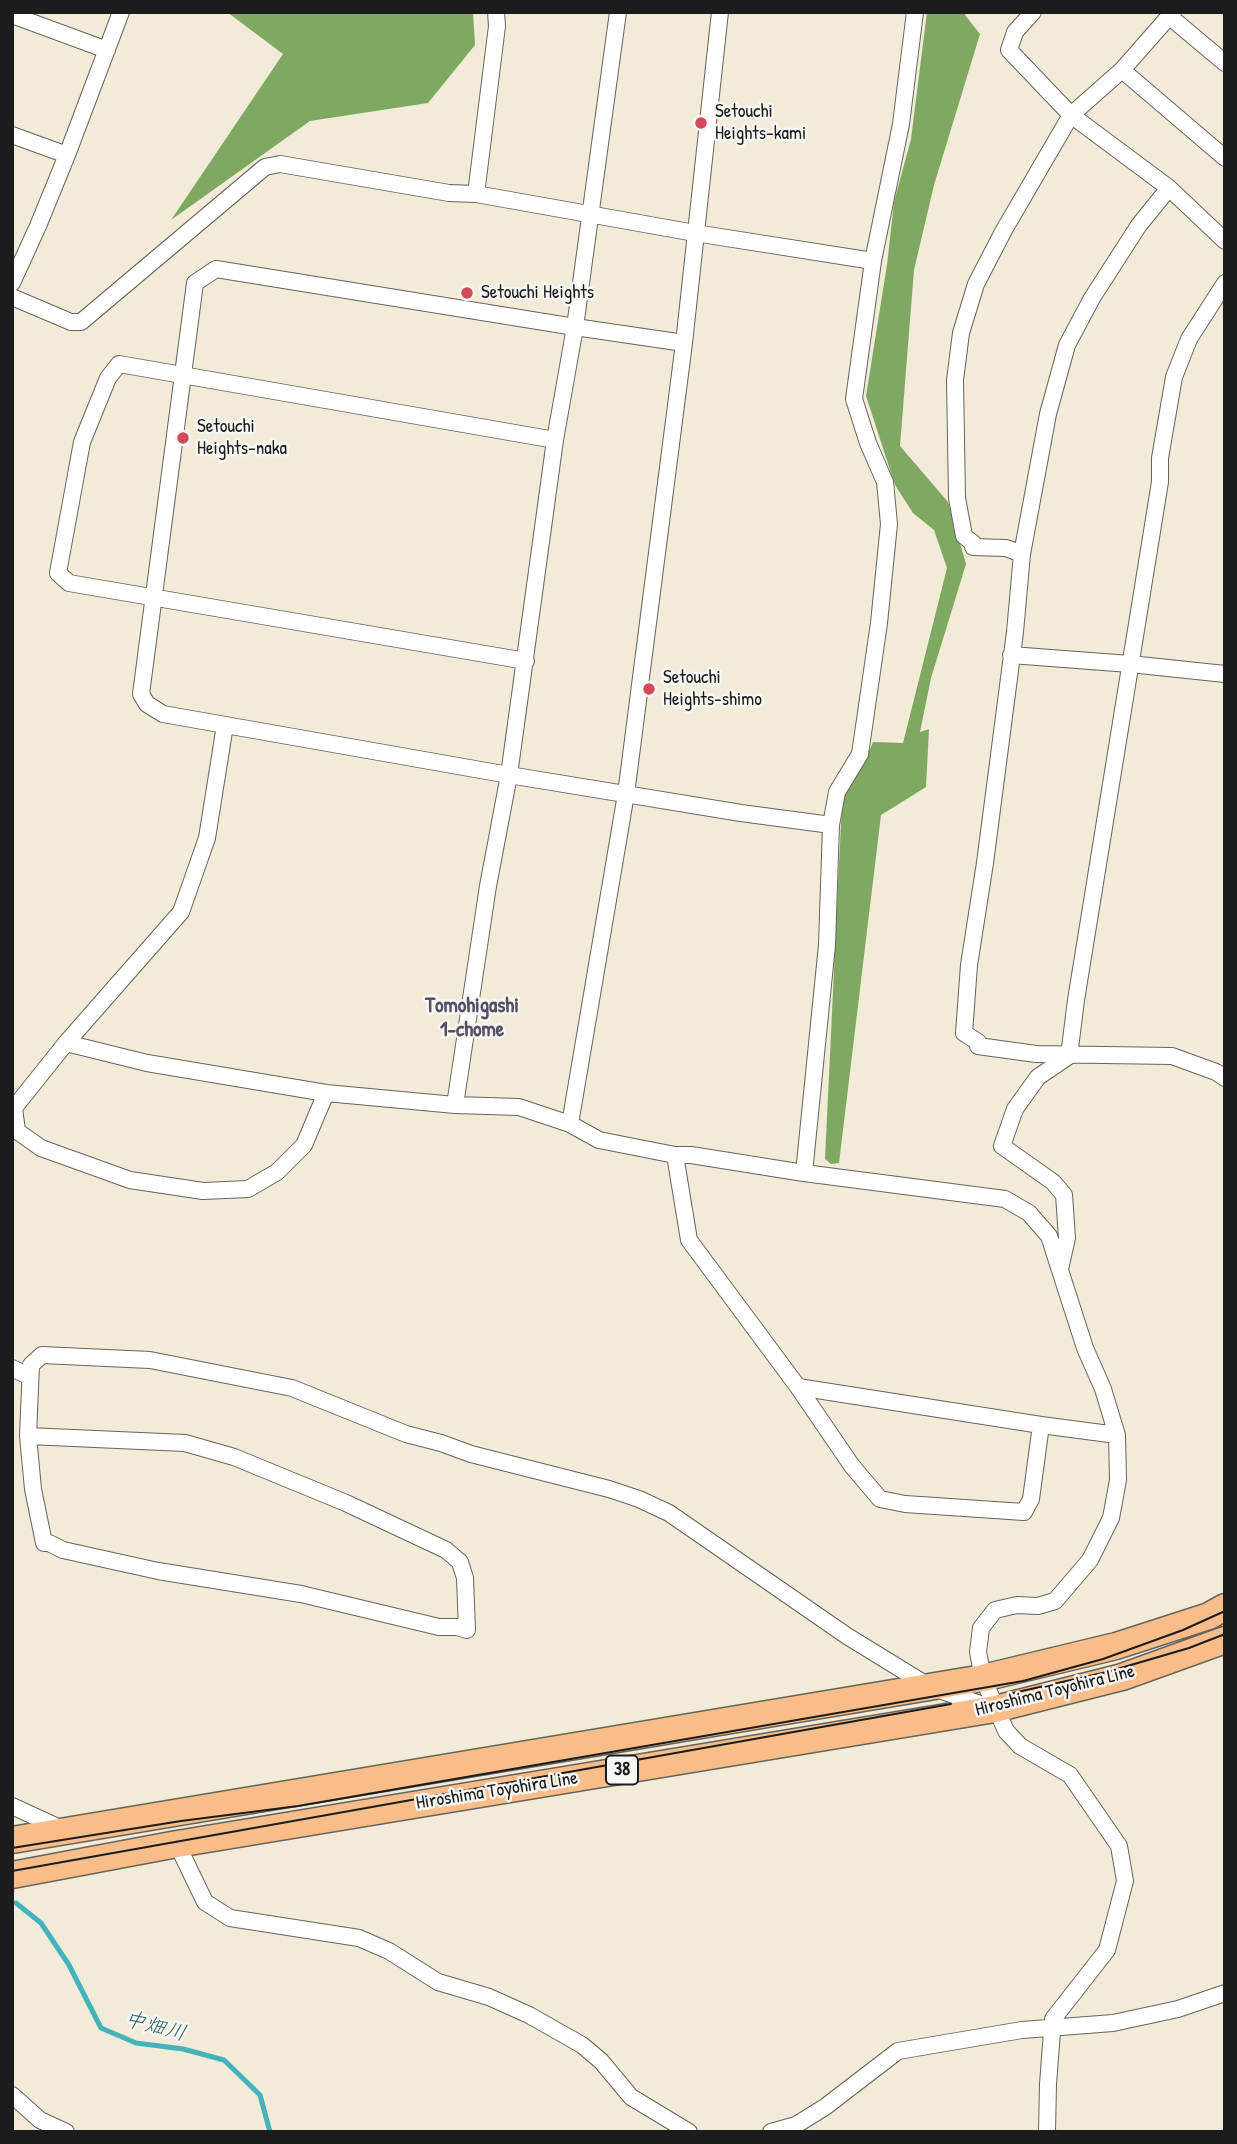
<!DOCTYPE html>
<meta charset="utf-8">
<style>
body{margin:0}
#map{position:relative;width:1237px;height:2144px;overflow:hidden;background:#f1ebd8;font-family:"Patrick Hand",sans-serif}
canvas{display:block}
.frame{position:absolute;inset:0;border:14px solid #1c1c1c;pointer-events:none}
</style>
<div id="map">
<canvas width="1237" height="2144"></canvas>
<div class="frame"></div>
</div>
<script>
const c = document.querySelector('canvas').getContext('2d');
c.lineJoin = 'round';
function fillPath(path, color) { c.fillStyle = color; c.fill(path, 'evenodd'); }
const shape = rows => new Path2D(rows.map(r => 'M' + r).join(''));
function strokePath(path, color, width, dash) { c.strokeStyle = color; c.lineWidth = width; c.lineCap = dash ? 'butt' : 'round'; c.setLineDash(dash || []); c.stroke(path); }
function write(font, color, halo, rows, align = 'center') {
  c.font = font + ' "Patrick Hand","Klee One",sans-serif'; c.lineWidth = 5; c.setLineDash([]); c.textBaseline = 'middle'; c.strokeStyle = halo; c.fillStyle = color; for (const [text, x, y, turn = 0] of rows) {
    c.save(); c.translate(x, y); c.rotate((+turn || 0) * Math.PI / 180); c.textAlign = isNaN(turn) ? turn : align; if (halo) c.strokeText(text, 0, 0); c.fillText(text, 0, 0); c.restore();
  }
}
fillPath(shape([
 [227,12,473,12,475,45,428,103,310,121,171,220,283,54],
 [927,12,967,12,965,15,980,34,934,185,914,270,900,446,948,502,966,564,931,678,920,732,929,729,926,787,881,815,839,1163,831,1164,825,1159,842,802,851,781,865,761,873,742,903,743,947,568,934,530,913,513,895,485,866,396,887,265,894,202,911,139]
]), '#7fa960');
strokePath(shape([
 [16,1903,41,1923,69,1965,101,2028,136,2043,183,2049,224,2060,260,2095,270,2132]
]), '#43b3bc', 5);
const minor = shape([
 [1033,12,1015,32,1009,50,1071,115,1169,188,1225,241],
 [12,15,107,50],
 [1169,16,1225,63],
 [1122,70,1225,158],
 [12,135,67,155],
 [1169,188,1139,225,1092,298,1067,345,1048,414,1022,554,1015,632,985,863,969,965,964,1033,978,1042,978,1046,1036,1054,1172,1056,1216,1072,1225,1078],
 [476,194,497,26,496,12],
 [12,283,38,226,67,155,121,12],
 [12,297,71,322,81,322,265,167,280,164,449,193,476,194,695,233,873,261],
 [684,343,575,327,216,269,195,283,141,694,147,704,163,714,509,775,741,813,831,825],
 [1022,554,1006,548,973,547,973,543,964,536,957,498,955,380,961,333,976,284,1004,230,1071,115,1122,70,1173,12],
 [1011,655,1130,664,1225,674],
 [526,661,69,583,58,573,82,442,108,378,119,364,555,440],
 [225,725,207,838,181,912,66,1043,14,1108,17,1131,41,1148,130,1180,203,1191,248,1189,277,1172,304,1145,326,1093],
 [66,1043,147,1063,326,1093,455,1105,519,1107,570,1124,599,1140,675,1155,691,1155,804,1173,1005,1199,1029,1213,1049,1236,1085,1348,1103,1389,1117,1435,1118,1480,1111,1518,1090,1560,1055,1601,1038,1606,1017,1605,995,1610,981,1628,978,1652,983,1678,1006,1731,1020,1746,1070,1775,1119,1846,1125,1881,1107,1950,1053,2019,1048,2084,1047,2132],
 [455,1105,488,886,509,775,555,440,575,327,618,12],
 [570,1124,626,794,684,343,720,12],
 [675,1155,689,1240,798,1387,852,1466,880,1499,905,1504,1024,1512,1031,1499,1041,1425],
 [804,1173,827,945,831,825,837,792,860,754,879,623,889,524,885,482,868,443,854,399,873,261,901,124,915,12],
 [1060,1269,1067,1238,1064,1195,1053,1182,1002,1146,1015,1109,1038,1077,1069,1056,1076,1000,1160,482,1160,458,1174,377,1189,339,1225,283],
 [12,1368,30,1377],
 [798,1387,1041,1425,1117,1435],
 [28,1436,31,1365,42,1355,150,1360,292,1388,406,1434,441,1443,471,1454,609,1489,639,1499,669,1513,847,1636,930,1687,989,1707],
 [28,1436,185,1443,234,1457,346,1503,446,1550,460,1562,465,1578,467,1630,457,1627,439,1627,301,1594,158,1571,63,1550,49,1543,44,1543,33,1489,28,1436],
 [12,1806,62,1829],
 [177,1844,205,1902,230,1918,359,1938,389,1951,438,1982,489,1997,529,2015,582,2045,601,2061,631,2097,689,2132],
 [12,2095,40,2120,66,2132],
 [771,2132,796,2125,825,2107,898,2051,1022,2030,1113,2023,1178,2009,1225,1993]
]);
const primary = shape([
 [12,1840,983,1678,1116,1646,1209,1616,1225,1607],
 [12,1875,177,1844,995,1709,1122,1677,1225,1640]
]);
strokePath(minor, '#67645e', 18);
strokePath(primary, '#67645e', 29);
strokePath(minor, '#fff', 16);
strokePath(primary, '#f8bd89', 26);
strokePath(shape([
 [1013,1693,1107,1672,1189,1648,1225,1634],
 [12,1848,181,1821,298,1806,1023,1681,1103,1659,1183,1630,1225,1611],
 [12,1871,951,1704]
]), '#1c1c1c', 2);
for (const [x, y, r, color] of [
 [701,123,7,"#d1495b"],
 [467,293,7,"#d1495b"],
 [183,438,7,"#d1495b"],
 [649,689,7,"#d1495b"]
]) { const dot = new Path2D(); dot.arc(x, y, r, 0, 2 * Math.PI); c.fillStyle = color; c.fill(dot); strokePath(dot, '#f6f6f2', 2.5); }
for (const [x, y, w] of [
 [622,1770,32]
]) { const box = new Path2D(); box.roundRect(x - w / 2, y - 14.5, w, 29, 5); c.fillStyle = '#f6f6f2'; c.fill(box); strokePath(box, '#1c1c1c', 2); }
write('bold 18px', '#1c1c1c', null, [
 ["38",622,1770]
]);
write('19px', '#1c1c1c', '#f6f6f2', [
 ["Setouchi",715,112],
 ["Heights-kami",715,134],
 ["Setouchi Heights",481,293],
 ["Setouchi",197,427],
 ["Heights-naka",197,449],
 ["Setouchi",663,678],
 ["Heights-shimo",663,700]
], 'left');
write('19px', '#1c1c1c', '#f6f6f2', [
 ["Hiroshima Toyohira Line",1055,1691,-14],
 ["Hiroshima Toyohira Line",497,1791,-9]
]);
write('bold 21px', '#564f63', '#f6f6f2', [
 ["Tomohigashi",472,1006],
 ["1-chome",472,1030]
]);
write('italic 21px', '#2e6064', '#f6f6f2', [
 ["中畑川",155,2027,15]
]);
</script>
